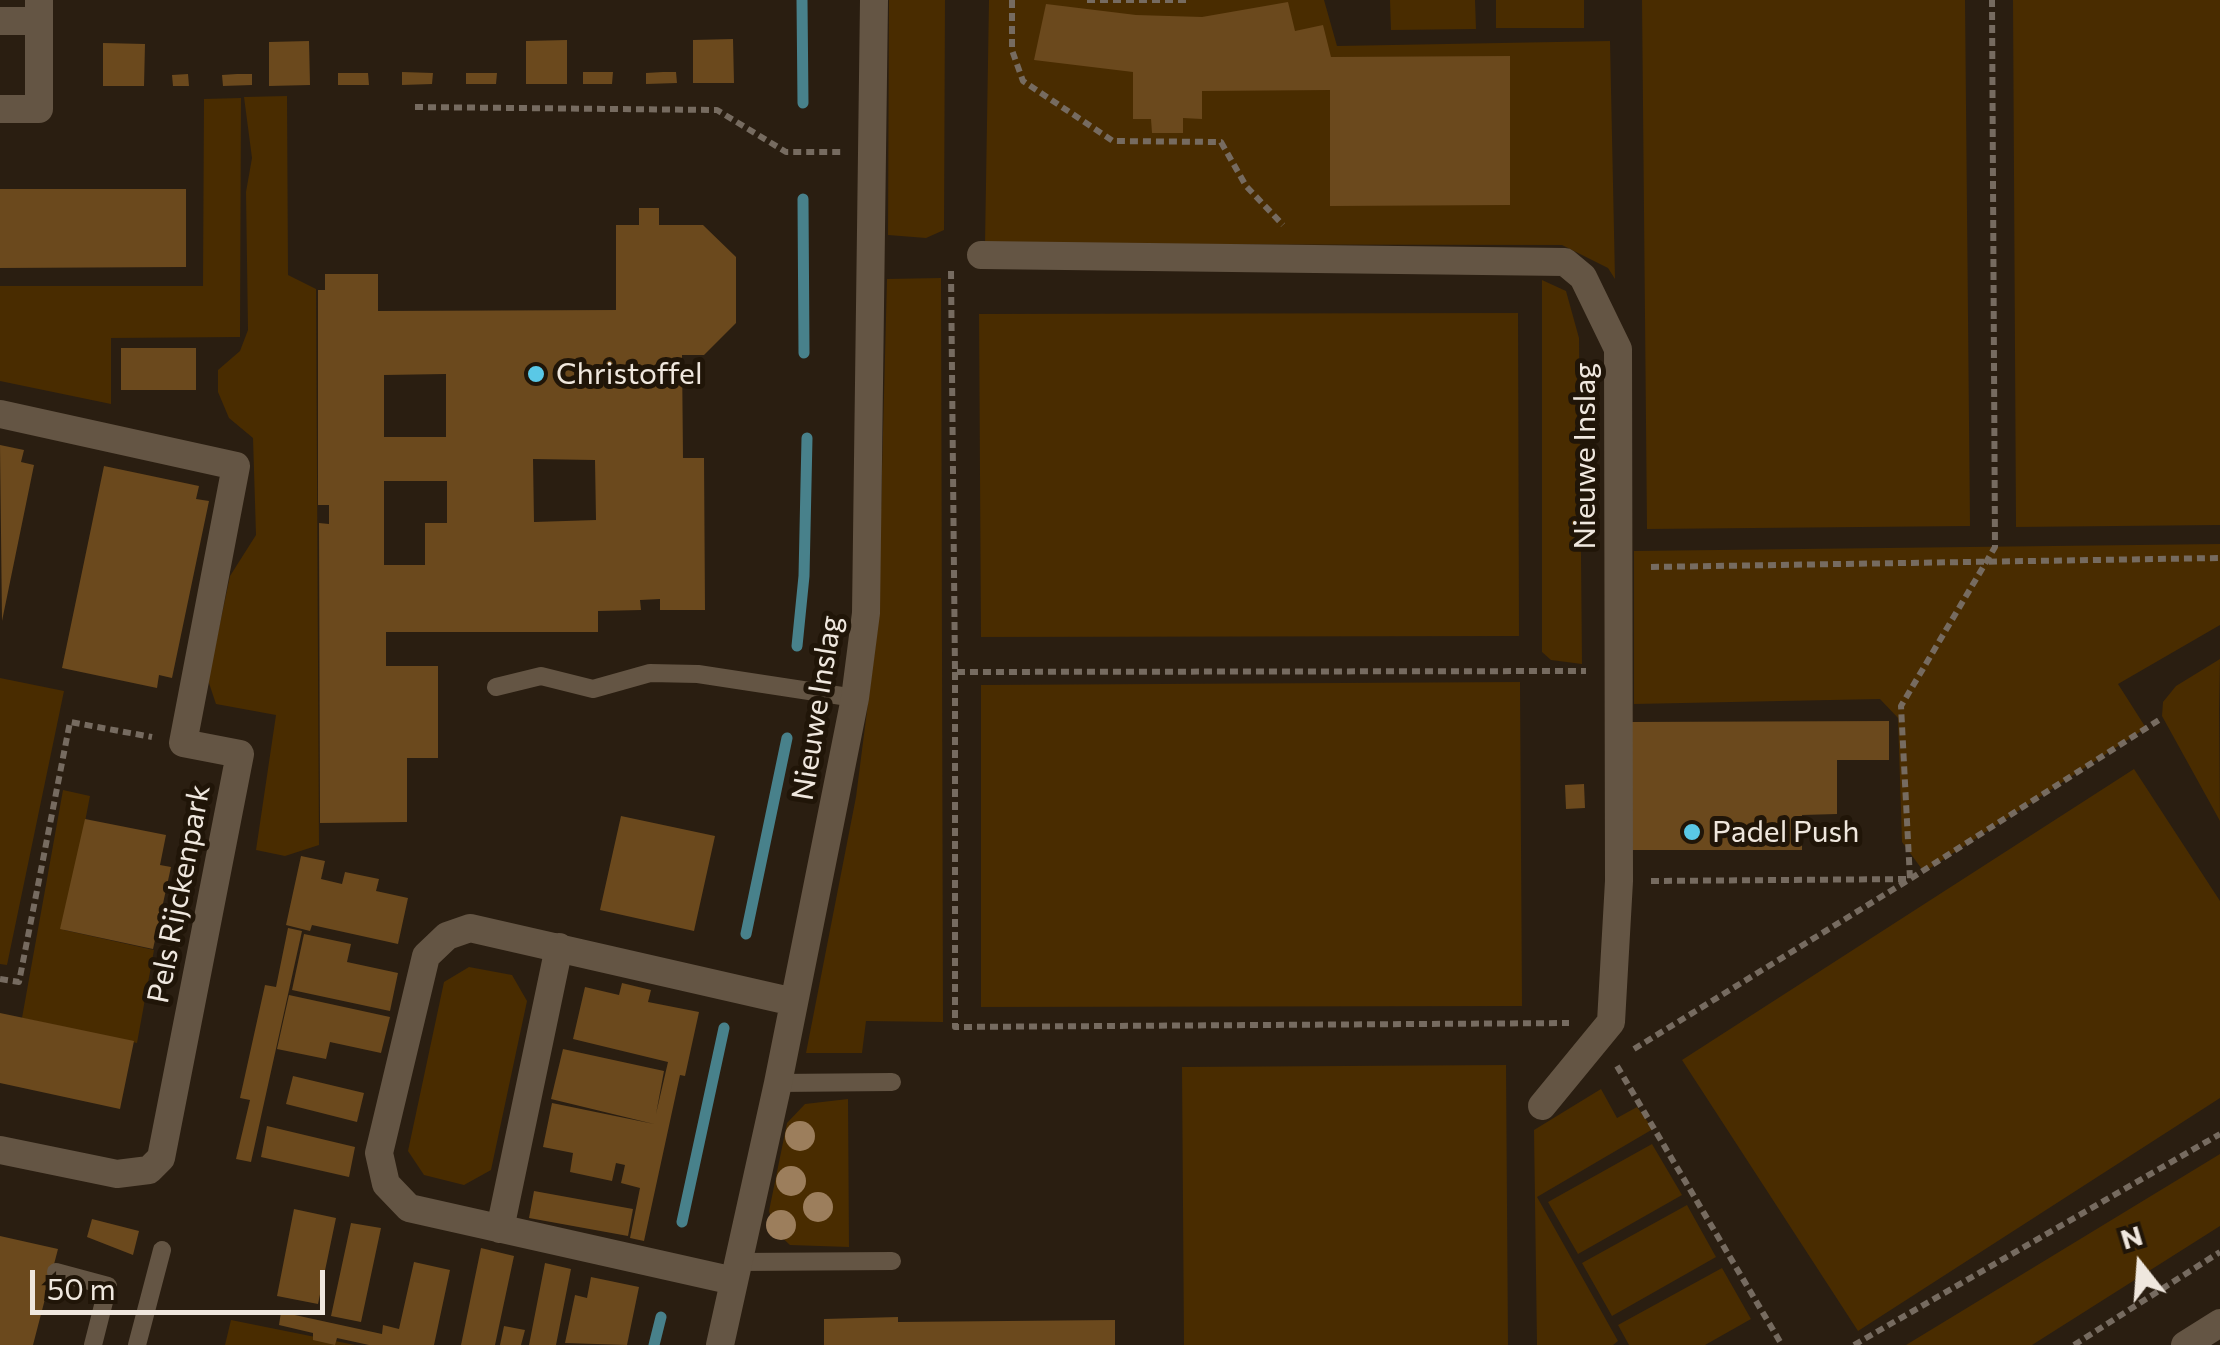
<!DOCTYPE html>
<style>
body{margin:0}
#map{position:relative;width:2220px;height:1345px;overflow:hidden;background:#2a1e11;font-family:Commissioner,sans-serif}
canvas{display:block}
.north{position:absolute;left:2090px;top:1215px;width:100px;height:100px;-webkit-text-stroke:8px #201508;paint-order:stroke;rotate:343deg;font-size:28px;font-weight:700;line-height:40px;text-align:center;color:#efe7de}
.north::after{content:'';display:block;margin:auto;width:35px;height:45px;background:#efe7de;clip-path:polygon(50% 0,100% 100%,50% 72%,0 100%)}
.scale{position:absolute;left:30px;top:1270px;width:295px;height:45px;box-sizing:border-box;border:5px solid #efe7de;border-top:0;padding-left:12px;font-size:30px;line-height:35px;white-space:nowrap;color:#efe7de;-webkit-text-stroke:8px #201508;paint-order:stroke}
</style>
<div id="map">
<canvas width="2220" height="1345"></canvas>
<div class="north">N</div>
<div class="scale">50 m</div>
</div>
<script>
const c = document.querySelector('canvas').getContext('2d');
c.lineJoin = 'round';
function fillPath(path, color) { c.fillStyle = color; c.fill(path, 'evenodd'); }
const shape = rows => new Path2D(rows.map(r => 'M' + r).join(''));
function strokePath(path, color, width, dash) { c.strokeStyle = color; c.lineWidth = width; c.lineCap = dash ? 'butt' : 'round'; c.setLineDash(dash || []); c.stroke(path); }
function write(font, color, halo, rows, align = 'center') {
  c.font = font + ' Commissioner,sans-serif'; c.lineWidth = 10; c.setLineDash([]); c.textBaseline = 'middle'; c.strokeStyle = halo; c.fillStyle = color; for (const [text, x, y, turn = 0] of rows) {
    c.save(); c.translate(x, y); c.rotate((+turn || 0) * Math.PI / 180); c.textAlign = isNaN(turn) ? turn : align; if (halo) c.strokeText(text, 0, 0); c.fillText(text, 0, 0); c.restore();
  }
}
fillPath(shape([
 [889,0,945,0,944,230,926,238,888,235],
 [989,0,1324,0,1337,46,1610,41,1615,279,1608,268,1562,245,985,244],
 [1390,0,1475,0,1476,29,1391,30],
 [1496,0,1584,0,1584,28,1496,28],
 [1642,0,1965,0,1970,526,1647,529],
 [2013,0,2220,0,2220,525,2016,527],
 [287,96,288,275,316,289,319,845,285,856,256,850,276,715,216,704,208,680,230,576,256,535,253,438,229,418,218,392,218,370,240,351,248,330,246,192,252,158,244,97],
 [241,98,240,337,111,338,111,404,0,381,0,286,203,286,204,99],
 [941,278,943,1022,866,1021,862,1053,806,1053,856,797,878,625,887,279],
 [1542,280,1566,291,1579,338,1582,664,1551,660,1542,652],
 [1518,313,1519,636,981,637,979,314],
 [2220,544,2220,625,2118,684,2146,728,1924,872,1902,842,1898,718,1880,699,1634,704,1634,551],
 [2220,659,2219,709,2220,821,2162,716,2163,702,2176,686],
 [0,678,64,691,7,965,0,964],
 [1520,682,1522,1006,981,1007,981,685],
 [2134,769,2220,901,2220,1098,1858,1331,1682,1060],
 [63,790,90,796,64,930,154,950,137,1043,22,1018],
 [469,967,512,975,527,1001,491,1170,464,1185,424,1175,408,1151,444,982],
 [1506,1065,1508,1345,1184,1345,1182,1067],
 [1601,1089,1617,1118,1637,1107,1653,1129,1537,1197,1618,1341,1613,1345,1537,1345,1534,1130],
 [848,1099,849,1247,790,1245,774,1230,769,1211,787,1123,805,1104],
 [1652,1144,1682,1195,1578,1254,1548,1202],
 [2220,1154,2220,1226,2032,1345,1906,1345],
 [1687,1205,1716,1257,1612,1316,1582,1263],
 [1722,1268,1751,1319,1705,1345,1629,1345,1618,1325],
 [231,1320,355,1345,225,1345]
]), '#492c00');
strokePath(shape([
 [802,0,803,103],
 [803,199,804,353],
 [797,646,804,576,807,438],
 [746,934,787,738],
 [682,1222,724,1028],
 [654,1345,661,1317]
]), '#48818b', 11);
fillPath(shape([
 [1288,2,1295,31,1323,25,1331,57,1510,56,1510,205,1330,206,1330,90,1202,91,1202,119,1183,118,1183,133,1152,133,1151,119,1133,119,1133,72,1034,60,1046,4,1136,15,1202,17],
 [733,39,734,83,693,83,693,40],
 [567,40,567,84,526,84,526,41],
 [309,41,310,85,269,86,269,42],
 [103,43,145,44,144,86,103,86],
 [402,72,433,73,432,84,402,85],
 [583,72,613,72,612,84,583,84],
 [663,72,676,72,677,83,646,84,646,73],
 [338,73,368,73,369,85,338,85],
 [466,73,497,73,496,84,466,84],
 [188,74,189,86,173,86,172,75],
 [237,74,252,74,252,85,223,86,222,75],
 [0,189,186,189,186,267,0,268],
 [639,208,659,208,659,225,703,225,736,257,736,323,704,355,682,355,683,458,704,458,705,610,660,610,660,599,640,600,641,610,598,611,598,632,386,632,386,666,438,666,438,758,407,758,407,822,320,823,319,523,329,524,329,505,318,505,318,290,325,290,325,274,378,274,378,311,616,310,616,225,639,225],
 [446,374,446,437,384,437,384,375],
 [533,459,595,460,596,520,534,522],
 [384,481,447,481,447,523,425,523,425,565,384,565],
 [121,348,196,348,196,390,121,390],
 [0,445,24,450,21,462,34,465,2,621],
 [104,466,199,486,196,499,209,501,172,678,159,675,157,688,62,668],
 [1889,721,1889,760,1837,760,1837,814,1802,815,1802,850,1632,850,1631,722],
 [1584,784,1585,808,1566,809,1565,785],
 [621,816,715,836,694,931,600,910],
 [85,819,166,835,160,865,171,867,153,949,60,929],
 [301,856,325,861,321,879,342,884,345,872,379,879,376,891,408,898,398,944,312,925,310,931,286,925],
 [288,928,302,931,251,1162,236,1159,250,1100,240,1098,265,985,276,987],
 [304,934,351,944,347,962,398,973,390,1011,292,990],
 [622,983,651,990,648,1002,699,1012,685,1076,680,1075,644,1241,630,1238,640,1188,621,1183,625,1165,616,1163,612,1181,570,1172,573,1153,543,1147,552,1103,654,1124,551,1099,563,1049,664,1071,656,1114,668,1062,573,1039,585,987,619,995],
 [289,995,390,1017,381,1053,330,1042,326,1059,277,1049],
 [0,1013,134,1041,120,1109,0,1083],
 [293,1076,364,1093,357,1122,286,1104],
 [267,1126,355,1147,349,1177,261,1157],
 [534,1191,633,1209,628,1236,529,1218],
 [294,1209,336,1218,318,1304,277,1296],
 [92,1219,139,1231,133,1255,87,1237],
 [351,1223,381,1228,361,1322,331,1316],
 [0,1236,58,1249,33,1345,0,1345],
 [481,1248,514,1256,495,1345,461,1345],
 [414,1262,450,1270,434,1345,369,1345,337,1338,335,1345,313,1340,313,1333,279,1325,281,1312,382,1334,383,1325,399,1329],
 [545,1263,571,1269,556,1345,529,1345],
 [591,1277,639,1287,627,1345,565,1343,575,1295,587,1298],
 [898,1317,898,1322,1115,1320,1115,1345,824,1345,824,1319],
 [504,1326,525,1330,521,1345,500,1345]
]), '#6b491d');
strokePath(shape([
 [1012,0,1012,50,1023,81,1113,141,1221,142,1246,186,1283,225],
 [1087,0,1189,0],
 [415,107,717,110,786,152,842,152],
 [951,271,955,672,1586,671],
 [1651,567,2220,558],
 [955,672,955,1027,1569,1023],
 [1651,881,1910,879,2159,720],
 [0,979,19,982,70,722,152,737],
 [1634,1049,1910,879,1901,706,1995,547,1992,0],
 [1617,1066,1782,1345],
 [1854,1345,2220,1134],
 [2074,1345,2220,1252]
]), '#766b60', 6, [8, 5]);
strokePath(shape([
 [496,687,541,676,593,689,650,673,698,674,855,698],
 [778,1083,892,1082],
 [738,1262,892,1261],
 [56,1272,108,1286,93,1345],
 [137,1345,162,1250]
]), '#645544', 18);
strokePath(shape([
 [981,255,1565,262,1583,277,1618,349,1619,881,1611,1022,1542,1106]
]), '#645544', 28);
strokePath(shape([
 [0,21,38,21],
 [0,109,39,109,39,0],
 [0,414,236,466,183,743,240,754,161,1158,149,1170,117,1174,0,1150],
 [500,1229,559,947],
 [734,1281,409,1208,386,1184,379,1153,426,956,447,936,470,928,794,1002],
 [720,1345,778,1083,855,698,866,613,874,0]
]), '#645544', 28);
strokePath(shape([
 [2185,1345,2220,1323]
]), '#645544', 28);
c.fillStyle = '#9c7e5c';
for (const [x, y] of [
 [800,1136],
 [791,1181],
 [818,1207],
 [781,1225]
]) { c.beginPath(); c.arc(x, y, 15, 0, 2 * Math.PI); c.fill(); }
for (const [x, y, r, color] of [
 [536,374,10,"#5ac8e6"],
 [1692,832,10,"#5ac8e6"]
]) { const dot = new Path2D(); dot.arc(x, y, r, 0, 2 * Math.PI); c.fillStyle = color; c.fill(dot); strokePath(dot, '#201508', 4); }
write('30px', '#efe7de', '#201508', [
 ["Christoffel",556,374],
 ["Padel Push",1712,832]
], 'left');
write('30px', '#efe7de', '#201508', [
 ["Nieuwe Inslag",1585,456,-90],
 ["Nieuwe Inslag",817,708,-81],
 ["Pels Rijckenpark",179,894,-79]
]);
</script>
